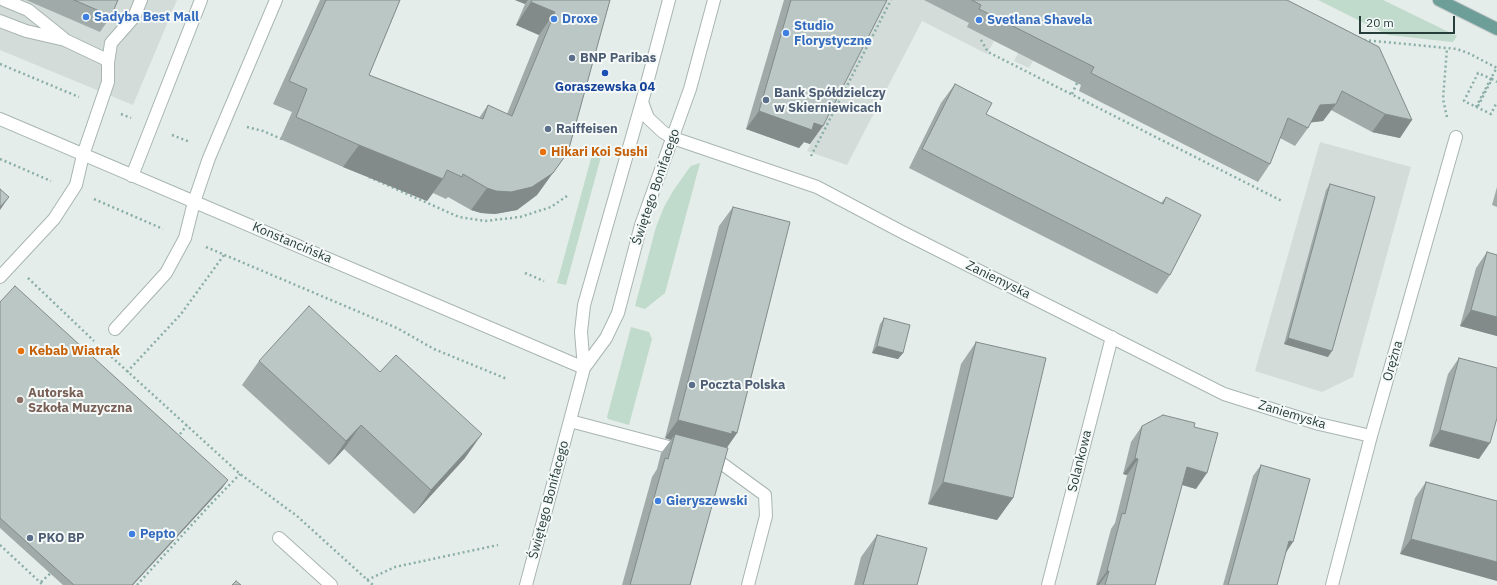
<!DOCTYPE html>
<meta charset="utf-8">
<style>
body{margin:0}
#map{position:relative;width:1497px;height:585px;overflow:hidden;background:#e5edea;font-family:"IBM Plex Sans",sans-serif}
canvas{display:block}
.scale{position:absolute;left:1359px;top:16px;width:96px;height:18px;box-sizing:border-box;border:2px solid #263d3a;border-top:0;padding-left:5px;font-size:12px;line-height:14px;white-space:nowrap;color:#263d3a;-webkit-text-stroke:3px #f5f9f8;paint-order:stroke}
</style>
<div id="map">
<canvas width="1497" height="585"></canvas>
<div class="scale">20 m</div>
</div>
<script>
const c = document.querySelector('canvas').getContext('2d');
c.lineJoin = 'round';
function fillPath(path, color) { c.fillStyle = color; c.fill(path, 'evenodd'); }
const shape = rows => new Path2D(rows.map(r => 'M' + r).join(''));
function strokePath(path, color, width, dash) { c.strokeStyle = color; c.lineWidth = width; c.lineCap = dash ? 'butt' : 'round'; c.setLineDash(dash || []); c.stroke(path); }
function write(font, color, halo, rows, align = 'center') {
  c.font = font + ' "IBM Plex Sans",sans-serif'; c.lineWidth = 4; c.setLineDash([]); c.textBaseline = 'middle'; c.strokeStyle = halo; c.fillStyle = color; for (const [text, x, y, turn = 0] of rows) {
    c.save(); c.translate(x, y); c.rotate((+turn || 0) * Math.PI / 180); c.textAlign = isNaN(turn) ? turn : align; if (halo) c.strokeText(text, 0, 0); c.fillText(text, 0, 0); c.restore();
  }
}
fillPath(shape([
 [0,0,177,0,133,105,0,50],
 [883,0,1125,0,1081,85,1033,61,1029,68,1014,61,1018,53,994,41,987,54,922,21,847,165,807,151],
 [1320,142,1411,167,1353,377,1322,392,1255,371]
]), '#d3dcd9');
fillPath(shape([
 [1318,0,1383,0,1457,36,1453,42,1388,35],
 [593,151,602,153,566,285,557,283],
 [700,163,665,293,645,309,635,306,656,227,664,207,673,191,687,171,691,166],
 [631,327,649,332,652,339,629,425,608,419,607,417]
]), '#c0dbcb');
const minor = shape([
 [4,0,28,10,63,38],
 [0,21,26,31,65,40,105,59,108,63],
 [642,102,648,118,663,132,673,138,817,187,902,232,1224,394,1319,424,1371,436],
 [0,119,584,368],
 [132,176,201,0],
 [0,277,54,219,76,185,83,155,108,82,108,63,111,43,134,17,141,0],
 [115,329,166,273,185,238,194,202,209,158,276,0],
 [584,368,606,338,618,313,641,225,690,89,714,0],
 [570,421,680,450],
 [710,458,717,460,765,495,766,516,748,585],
 [279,538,331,585],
 [526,585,584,368,581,332,584,305,642,102,669,0],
 [1048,585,1112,337],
 [1332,585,1371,436,1456,137]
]);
const major = shape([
 [1439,0,1497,29]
]);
strokePath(minor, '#a8b5b2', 14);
strokePath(major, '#c2c9c8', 14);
strokePath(shape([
 [981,40,988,52,1282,201],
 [1364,40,1457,49,1468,53,1497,68],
 [0,64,79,97],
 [1492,79,1478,73,1464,101,1491,114,1497,102],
 [1072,94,1077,83],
 [1478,106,1492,79,1497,82],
 [121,114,131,118],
 [1447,117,1443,99,1447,48],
 [247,127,263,131,284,140],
 [172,135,190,142],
 [811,156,891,0],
 [0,159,51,181],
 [369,177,459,217,485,221,520,217,551,207,567,196],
 [94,199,163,229],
 [206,247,397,328,434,349,507,379],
 [525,273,544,281],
 [28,278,94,341],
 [104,350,240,474,297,516,373,585],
 [127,372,181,314,224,255],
 [177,438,187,425],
 [0,545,43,585],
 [367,580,395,567,498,545],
 [41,582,52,572],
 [137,585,209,506,240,474]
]), '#89ada7', 2.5, [2, 3]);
strokePath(minor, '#fff', 12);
strokePath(major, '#6e9e98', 12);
strokePath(shape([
 [1476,107,1497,67]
]), '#89ada7', 2.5, [2, 3]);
fillPath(shape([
 [26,0,118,0,111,16,100,32],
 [320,0,400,0,369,75,479,118,488,105,507,114,539,35,516,25,525,4,515,0,610,0,568,152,537,195,517,210,495,214,481,213,471,210,448,197,446,199,433,193,427,201,343,167,280,139,292,112,273,104],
 [784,0,887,0,810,144,804,142,799,148,746,129],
 [924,0,1287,0,1379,47,1400,138,1372,132,1331,110,1323,121,1310,122,1308,128,1295,146,1280,138,1270,164,1258,182,1079,91,1081,85,967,27,969,23],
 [955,84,986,114,1161,203,1166,197,1170,275,1157,294,909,168,941,103],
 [1330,184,1328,357,1284,344,1326,190],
 [1497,187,1497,207,1492,205],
 [733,207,737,433,726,448,690,585,622,585,652,477,657,469,661,453,671,440,665,438,719,226],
 [1487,252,1497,336,1460,326,1476,268],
 [0,302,223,487,133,585,63,585,0,528],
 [884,318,903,353,898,359,872,353,880,324],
 [976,342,1013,498,997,520,928,504,961,364],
 [1459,358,1479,459,1429,446,1448,374],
 [259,361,465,458,414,514,344,449,329,465,242,385],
 [1142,426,1194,427,1196,489,1182,485,1155,585,1096,585,1111,529,1115,523,1127,475,1123,474,1131,442],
 [1261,465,1286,552,1277,585,1223,585,1253,476],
 [1426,482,1497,501,1400,554,1415,498],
 [877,535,917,585,854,585,861,557]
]), '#a0aba9');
fillPath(shape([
 [515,0,528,0,525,4],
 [531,2,555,12,539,35,516,25],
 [1336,104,1323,121,1307,123,1320,105],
 [759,111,814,123,823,126,810,144,804,142,799,148,746,129],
 [1385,114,1412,120,1400,138,1372,132],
 [359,145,443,179,427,201,343,167],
 [568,152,537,195,517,210,495,214,481,213,471,210,487,188],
 [9,197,0,210,0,207],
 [1471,310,1497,317,1497,336,1460,326],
 [1288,338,1332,351,1328,357,1284,344],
 [877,346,903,353,898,359,872,353],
 [678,420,732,431,737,433,724,452,675,434,671,440,665,438],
 [361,425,344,449,329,465,346,441],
 [1440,430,1490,443,1479,459,1429,446],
 [482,434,465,458,414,514,431,490],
 [1135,458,1138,459,1127,475,1123,474],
 [1187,467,1207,473,1196,489,1176,483],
 [228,480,223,487,133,585,132,585],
 [943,482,1013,498,997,520,928,504],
 [1411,539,1497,562,1497,581,1400,554],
 [1289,541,1293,542,1285,554],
 [1107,571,1109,571,1099,585,1097,585]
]), '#828b89');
const building = shape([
 [74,0,118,0,111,16,74,0],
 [326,0,400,0,369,75,483,119,488,105,512,116,555,12,531,2,532,0,610,0,568,152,553,173,532,187,511,192,496,191,487,188,463,174,462,177,447,170,443,179,359,145,296,117,307,89,289,81,326,0],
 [791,0,887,0,823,126,814,123,812,130,759,111,791,0],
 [972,0,1287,0,1379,47,1412,120,1385,114,1342,91,1336,104,1320,105,1308,128,1288,118,1270,164,1091,73,1094,67,979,9,981,5,972,0],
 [955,84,992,103,986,114,1163,204,1166,197,1201,215,1170,275,922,149,955,84],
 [1330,184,1375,197,1332,351,1288,338,1330,184],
 [0,189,9,197,0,207,0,189],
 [733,207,790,222,737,433,732,431,732,434,678,420,733,207],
 [1487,252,1497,255,1497,317,1471,310,1487,252],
 [15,286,228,480,132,585,74,585,0,518,0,302,15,286],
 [309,306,380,372,396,355,482,434,431,490,361,425,346,441,259,361,309,306],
 [884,318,910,325,903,353,877,346,884,318],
 [976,342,1046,358,1013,498,943,482,976,342],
 [1459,358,1497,368,1497,418,1490,443,1440,430,1459,358],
 [1163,415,1195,423,1194,427,1218,433,1207,473,1187,467,1155,585,1105,585,1109,571,1107,571,1122,513,1125,514,1138,459,1135,458,1142,426,1163,415],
 [675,434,728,448,690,585,630,585,665,458,668,459,675,434],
 [1261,465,1310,479,1293,542,1289,541,1277,585,1228,585,1261,465],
 [1426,482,1497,501,1497,562,1411,539,1426,482],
 [877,535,927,548,917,585,863,585,877,535],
 [236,581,241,585,232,585,236,581]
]);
fillPath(building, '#bac7c4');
strokePath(building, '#828b89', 1);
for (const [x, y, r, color] of [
 [86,17,4,"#3f7fe0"],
 [554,19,4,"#3f7fe0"],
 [979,20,4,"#3f7fe0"],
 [786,33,4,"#3f7fe0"],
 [572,58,4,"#5c6f8a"],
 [605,73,4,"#1a4fb4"],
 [766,100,4,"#5c6f8a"],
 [548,129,4,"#5c6f8a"],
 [543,152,4,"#e8710a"],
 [21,351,4,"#e8710a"],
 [692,385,4,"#5c6f8a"],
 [20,400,4,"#8d6e63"],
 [658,501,4,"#3f7fe0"],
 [132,534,4,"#3f7fe0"],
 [30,538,4,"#5c6f8a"]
]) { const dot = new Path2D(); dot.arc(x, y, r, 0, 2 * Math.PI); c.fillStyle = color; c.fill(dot); strokePath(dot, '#f5f9f8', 1.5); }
write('bold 13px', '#366cbe', '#f5f9f8', [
 ["Sadyba Best Mall",94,17],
 ["Droxe",562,19],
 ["Svetlana Shavela",987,20],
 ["Studio",794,26],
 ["Florystyczne",794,41],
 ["Gieryszewski",666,501],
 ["Pepto",140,534]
], 'left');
write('bold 13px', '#4e5e75', '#f5f9f8', [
 ["BNP Paribas",580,58],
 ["Bank Spółdzielczy",774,93],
 ["w Skierniewicach",774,108],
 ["Raiffeisen",556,129],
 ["Poczta Polska",700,385],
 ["PKO BP",38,538]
], 'left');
write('bold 13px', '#164399', '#f5f9f8', [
 ["Goraszewska 04",605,87]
]);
write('bold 13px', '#c56008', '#f5f9f8', [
 ["Hikari Koi Sushi",551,152],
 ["Kebab Wiatrak",29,351]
], 'left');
write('13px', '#263d3a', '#f5f9f8', [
 ["Świętego Bonifacego",656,187,-71],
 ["Konstancińska",292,243,23],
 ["Zaniemyska",998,280,26],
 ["Orężna",1393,361,-74],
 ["Zaniemyska",1292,415,17],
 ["Solankowa",1080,461,-76],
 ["Świętego Bonifacego",549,500,-75]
]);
write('bold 13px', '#785e54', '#f5f9f8', [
 ["Autorska",28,393],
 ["Szkoła Muzyczna",28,408]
], 'left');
</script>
